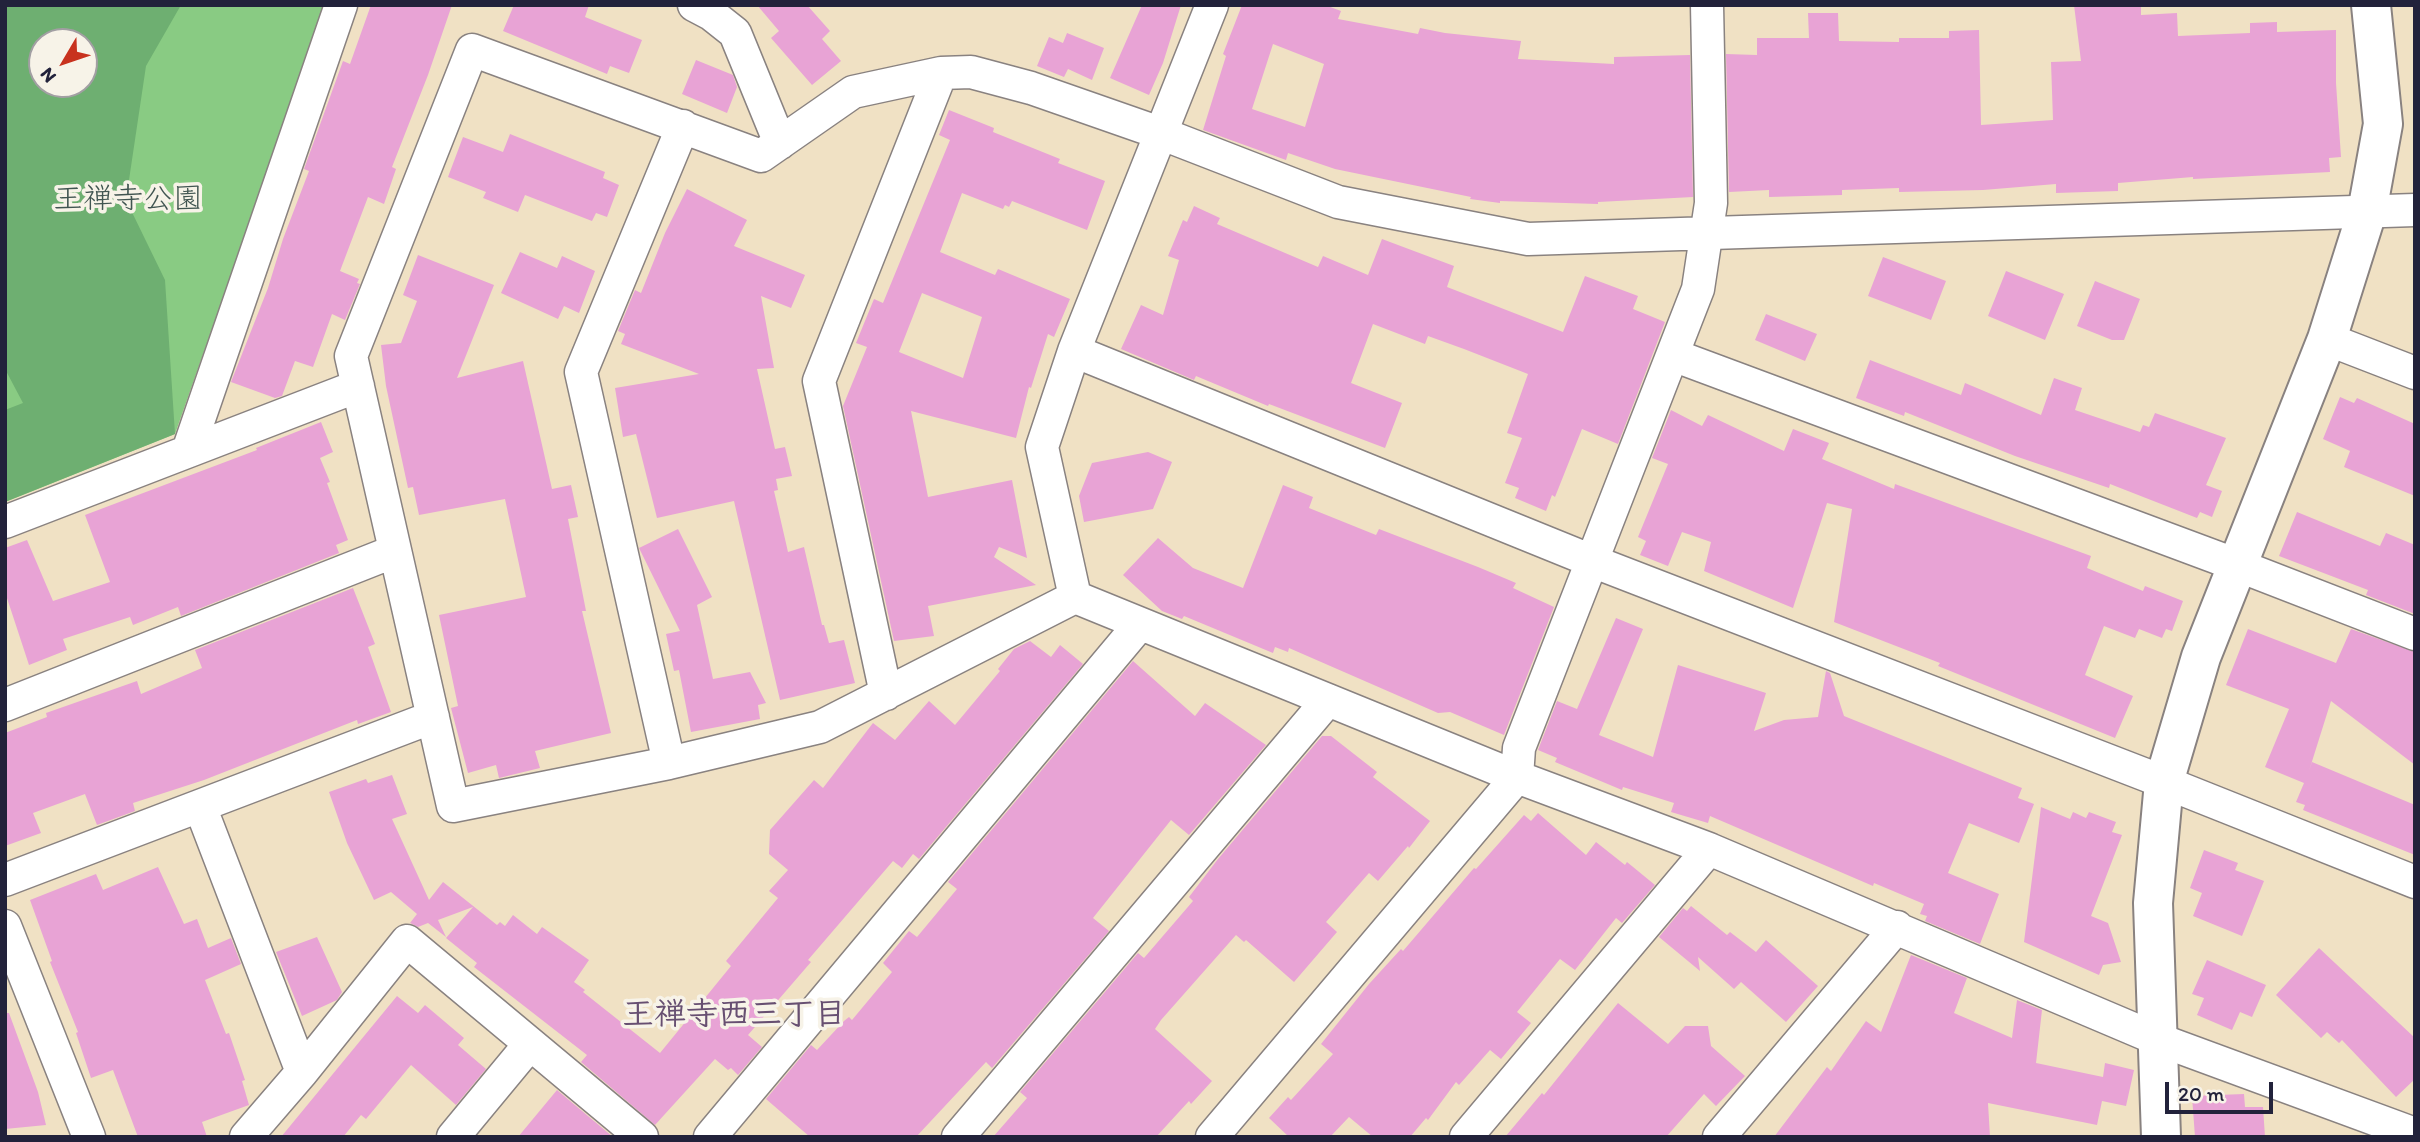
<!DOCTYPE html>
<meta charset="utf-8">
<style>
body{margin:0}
#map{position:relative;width:2420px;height:1142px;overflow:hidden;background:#f0e1c4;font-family:Itim,sans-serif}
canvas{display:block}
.frame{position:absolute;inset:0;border:7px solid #22223b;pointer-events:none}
.north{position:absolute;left:28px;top:28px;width:70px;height:70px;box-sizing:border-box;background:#f7f3e8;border:2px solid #a29fa3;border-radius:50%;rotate:231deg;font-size:19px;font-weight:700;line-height:28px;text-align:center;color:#22223b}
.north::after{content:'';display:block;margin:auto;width:24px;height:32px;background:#c8321e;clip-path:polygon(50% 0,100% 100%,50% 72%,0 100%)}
.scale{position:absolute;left:2165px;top:1082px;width:108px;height:32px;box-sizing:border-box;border:4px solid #22223b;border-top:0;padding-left:9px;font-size:21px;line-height:24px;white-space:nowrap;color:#22223b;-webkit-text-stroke:5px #f7f3e8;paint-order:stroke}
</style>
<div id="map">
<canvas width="2420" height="1142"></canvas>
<div class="frame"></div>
<div class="north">N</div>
<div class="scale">20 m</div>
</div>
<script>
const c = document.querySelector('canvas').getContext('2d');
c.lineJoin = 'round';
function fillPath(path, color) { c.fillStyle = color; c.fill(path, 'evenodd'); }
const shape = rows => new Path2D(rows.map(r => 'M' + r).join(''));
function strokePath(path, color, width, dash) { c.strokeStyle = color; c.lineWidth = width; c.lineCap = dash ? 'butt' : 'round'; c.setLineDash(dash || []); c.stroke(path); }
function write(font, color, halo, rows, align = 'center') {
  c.font = font + ' Itim,"Klee One",sans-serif'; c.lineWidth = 7; c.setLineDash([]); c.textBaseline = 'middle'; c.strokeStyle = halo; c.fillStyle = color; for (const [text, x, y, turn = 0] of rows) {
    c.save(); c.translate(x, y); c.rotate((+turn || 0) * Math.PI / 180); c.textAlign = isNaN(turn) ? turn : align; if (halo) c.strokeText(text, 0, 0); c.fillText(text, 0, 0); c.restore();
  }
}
fillPath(shape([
 [5,5,326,5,175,434,5,502],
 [42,42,84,42,84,84,42,84]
]), '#89cb83');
fillPath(shape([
 [5,5,181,5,146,66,126,200,165,280,175,434,5,502,5,410,23,403,5,369],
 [42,42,84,42,84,84,42,84]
]), '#6eaf71');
fillPath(shape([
 [371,5,452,5,428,75,392,167,396,169,384,204,368,197,340,271,359,279,357,283,360,284,345,320,332,314,313,367,295,361,282,396,275,398,231,382,268,288,283,239,309,171,304,169,343,61,350,64],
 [514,5,589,5,585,17,642,40,629,73,610,66,607,74,503,31],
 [757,5,807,5,830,31,822,39,841,61,812,85,771,38,779,31],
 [1142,5,1181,5,1163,63,1149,95,1110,78],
 [1242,5,1325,5,1341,11,1338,19,1418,34,1420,28,1445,33,1521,41,1518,59,1614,64,1614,57,1690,55,1693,197,1598,202,1598,204,1500,201,1500,203,1470,199,1471,197,1335,169,1288,153,1286,160,1203,130,1226,56,1223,54],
 [1273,44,1324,64,1305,127,1252,109],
 [2074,5,2141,5,2141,15,2177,13,2178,36,2250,33,2250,23,2277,22,2277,32,2336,30,2336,83,2341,157,2329,158,2330,172,2193,179,2193,177,2118,183,2118,191,2056,193,2056,184,1983,190,1899,192,1899,188,1842,190,1842,195,1769,197,1769,190,1729,192,1726,54,1757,55,1757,38,1809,38,1808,13,1838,13,1839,41,1899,42,1899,38,1949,38,1949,31,1979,30,1981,125,2053,120,2051,62,2081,61],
 [1067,33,1104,48,1092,80,1068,69,1064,77,1037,66,1049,37,1063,43],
 [696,60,733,75,737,87,727,113,682,94],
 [949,110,994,128,993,132,1060,159,1058,163,1105,181,1087,230,1012,201,1009,207,1005,205,1003,209,962,193,940,252,995,275,998,269,1070,299,1054,337,1048,334,1031,388,1029,387,1016,438,911,411,928,497,1012,480,1027,558,999,547,994,557,1036,585,928,606,934,636,894,641,843,406,867,347,856,343,874,299,883,303,950,140,939,135],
 [922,293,982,317,963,378,899,352],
 [510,134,605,172,603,178,619,185,607,217,596,213,592,221,525,195,518,212,483,198,486,192,448,177,463,137,503,152],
 [687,189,747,220,734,246,805,275,791,308,761,296,774,368,757,369,775,449,785,447,792,476,776,479,778,490,774,491,788,552,804,547,822,625,824,625,829,643,844,640,855,683,780,700,734,501,657,518,636,434,623,437,615,388,699,374,621,344,625,334,618,331,635,290,641,293,665,233],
 [1194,206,1220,218,1217,224,1318,267,1323,256,1368,275,1382,239,1454,266,1447,287,1563,332,1585,276,1638,296,1633,309,1665,322,1618,444,1582,429,1555,497,1552,495,1546,511,1515,498,1519,488,1505,483,1522,438,1507,433,1528,374,1464,349,1428,336,1425,344,1373,324,1351,383,1402,403,1385,448,1269,404,1268,406,1196,376,1194,380,1121,349,1141,305,1163,315,1179,260,1168,256,1183,220,1187,222],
 [520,252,557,268,562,256,595,271,579,313,564,306,558,319,501,293],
 [418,255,494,285,457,378,523,361,552,489,571,485,578,517,568,519,586,611,582,611,611,733,535,751,540,768,499,778,496,765,468,773,451,708,458,706,439,615,526,597,505,499,419,515,413,487,408,488,386,386,381,345,401,343,417,301,403,295],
 [1883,257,1946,281,1931,320,1868,296],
 [2006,271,2064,294,2045,340,1988,316],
 [2095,281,2140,299,2124,340,2112,340,2077,326],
 [1766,314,1817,334,1805,361,1755,340],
 [1870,360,1961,395,1965,383,2041,415,2054,378,2082,388,2075,410,2140,432,2143,425,2149,427,2155,413,2226,438,2206,485,2222,491,2212,517,2200,512,2197,518,2110,484,2109,488,2015,456,1905,412,1904,416,1856,398],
 [2340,397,2354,403,2357,398,2415,424,2415,496,2344,467,2350,451,2323,439],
 [1671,410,1702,426,1708,415,1784,451,1793,429,1829,443,1822,459,1894,489,1895,484,2091,556,2087,568,2143,591,2145,586,2183,601,2172,631,2166,629,2162,638,2139,629,2135,638,2104,626,2085,675,2133,696,2115,738,1938,666,1940,663,1834,622,1852,509,1827,503,1793,608,1704,571,1711,542,1682,532,1668,566,1640,555,1646,541,1638,537,1668,464,1652,458],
 [321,422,333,452,320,458,330,482,327,483,348,540,336,545,339,553,181,616,178,607,133,625,130,617,63,639,67,650,29,665,5,592,5,548,27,540,53,601,110,582,85,515,257,450,256,448],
 [1148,452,1172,462,1153,509,1084,522,1079,496,1092,463],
 [1283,485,1313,497,1309,508,1376,535,1379,529,1478,567,1516,583,1513,588,1554,607,1504,735,1450,712,1438,713,1289,648,1288,652,1275,647,1273,653,1184,616,1182,619,1162,611,1123,575,1158,538,1193,568,1243,588],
 [2297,512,2380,546,2386,533,2415,545,2415,614,2366,595,2368,590,2279,556],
 [678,529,712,597,697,605,713,679,750,672,766,703,758,705,760,719,691,732,679,670,674,671,666,634,680,631,639,548],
 [353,588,375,644,368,647,391,712,358,724,357,720,204,780,133,803,135,811,97,825,85,794,33,813,41,833,5,846,5,733,47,717,46,713,137,681,141,694,202,668,195,650],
 [1616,618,1643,629,1599,735,1653,757,1678,665,1766,693,1754,731,1784,720,1818,717,1826,671,1830,673,1844,716,2022,788,2018,798,2034,804,2019,843,1969,823,1948,873,1999,894,1980,944,1925,921,1927,916,1920,914,1924,904,1874,883,1873,886,1710,816,1708,823,1671,812,1674,803,1623,787,1622,790,1555,762,1557,758,1538,750,1557,701,1577,709],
 [2248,629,2336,663,2351,629,2415,652,2415,765,2331,701,2309,771,2312,762,2415,805,2415,855,2303,810,2305,805,2296,802,2304,783,2265,767,2289,709,2226,685],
 [1030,641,1051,657,1060,645,1083,664,919,859,913,854,902,868,893,861,808,960,811,962,748,1035,762,1047,738,1075,731,1068,728,1070,715,1059,655,1125,581,1062,587,1055,474,967,477,963,446,938,473,907,438,920,446,937,428,923,418,927,410,923,417,914,391,892,374,900,347,843,329,792,366,779,368,783,392,775,407,814,392,819,429,900,443,882,497,925,500,922,505,926,513,915,537,934,542,927,589,960,574,982,585,990,583,992,660,1053,731,966,726,961,778,898,769,891,788,870,769,854,770,830,814,780,823,788,873,723,895,740,929,701,955,725,1000,671,998,669,1014,649],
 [1133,661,1195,716,1205,703,1266,745,1189,835,1171,820,1093,918,1109,931,992,1068,986,1062,916,1137,810,1137,766,1099,811,1045,817,1050,844,1021,849,1017,852,1020,892,972,883,963,909,931,917,937,957,889,948,882],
 [1322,736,1331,736,1377,772,1373,777,1430,821,1409,848,1408,846,1378,881,1369,873,1326,922,1337,932,1294,982,1246,940,1244,942,1236,935,1161,1020,1155,1029,1212,1081,1191,1104,1189,1101,1156,1137,993,1137,1027,1098,1020,1092,1138,953,1144,958,1193,901,1189,897,1218,859],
 [2041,807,2070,819,2073,812,2086,818,2089,812,2116,822,2112,832,2122,835,2091,916,2108,923,2121,962,2103,965,2099,975,2024,942],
 [1538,813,1586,855,1596,842,1625,865,1627,862,1655,885,1622,923,1616,918,1575,970,1560,959,1517,1012,1531,1023,1501,1059,1490,1050,1459,1085,1456,1082,1428,1120,1426,1118,1410,1137,1373,1137,1349,1117,1330,1137,1289,1137,1269,1118,1288,1097,1291,1100,1333,1054,1321,1044,1369,984,1401,949,1403,951,1474,868,1476,869,1524,815,1531,821],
 [2204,850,2238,863,2235,870,2264,881,2242,936,2193,916,2202,893,2190,888],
 [158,867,184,924,197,919,208,948,231,938,241,964,205,980,226,1034,229,1033,245,1080,242,1081,249,1105,202,1122,207,1137,138,1137,113,1070,91,1078,76,1033,78,1032,50,962,52,961,30,900,96,874,103,890],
 [1691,906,1727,935,1730,932,1756,952,1766,940,1818,986,1786,1022,1741,982,1734,989,1698,957,1700,971,1659,937,1683,908,1687,911],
 [317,937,342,992,337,1000,302,1016,276,952],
 [2319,948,2415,1038,2415,1079,2396,1097,2342,1040,2339,1043,2327,1032,2321,1038,2276,995],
 [1911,955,1967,978,1954,1013,2012,1038,2017,1000,2042,1010,2036,1063,2103,1077,2105,1063,2134,1070,2126,1106,2102,1101,2097,1125,1988,1103,1990,1137,1774,1137,1827,1067,1831,1071,1866,1021,1881,1032],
 [2207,960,2266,985,2252,1017,2240,1012,2232,1030,2197,1015,2204,998,2192,994],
 [397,996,418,1013,425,1005,464,1038,458,1045,486,1069,456,1105,411,1065,366,1119,361,1115,343,1137,281,1137],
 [1618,1003,1668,1044,1685,1026,1708,1026,1711,1046,1745,1076,1716,1106,1704,1094,1666,1137,1505,1137,1542,1093,1544,1095],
 [5,1013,9,1013,38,1092,46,1125,5,1129],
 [557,1090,613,1137,518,1137],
 [2244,1094,2245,1107,2263,1107,2265,1137,2195,1137,2192,1096]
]), '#e8a3d5');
const street = shape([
 [694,5,711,14,735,33,780,143],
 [2415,210,1528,239,1338,202,1160,133,1031,88,971,72,941,73,853,92,761,156,472,50,351,356,453,806,669,763,820,727,1075,597,1517,777,1709,849,2157,1039,2415,1134],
 [2327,339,2415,373],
 [1074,351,1592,561,2164,782,2415,882],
 [1673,355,2237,565,2415,634],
 [188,451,341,5],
 [5,522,358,386],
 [1075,597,1042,447,1074,351,1212,5],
 [886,694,819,381,941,73],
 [5,705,395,551],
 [669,763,581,372,683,126],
 [200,806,302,1072],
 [5,880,433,717],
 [5,926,89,1137],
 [246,1137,302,1072,407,941,642,1137],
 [453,1137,530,1044],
 [710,1137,1140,624],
 [958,1137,1328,700],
 [1212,1137,1517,777,1519,748,1698,289,1711,203,1707,5],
 [1466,1137,1709,849],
 [1719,1137,1897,927]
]);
const secondary = shape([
 [2161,1137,2153,903,2164,782,2201,657,2327,339,2367,212,2383,124,2371,5]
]);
strokePath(street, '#898280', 35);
strokePath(secondary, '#898280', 42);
strokePath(street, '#fff', 32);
strokePath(secondary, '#fff', 38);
write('30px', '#415551', '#f7f3e8', [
 ["王禅寺公園",128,200]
]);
write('bold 32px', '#674f71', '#f7f3e8', [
 ["王禅寺西三丁目",734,1016]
]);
</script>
